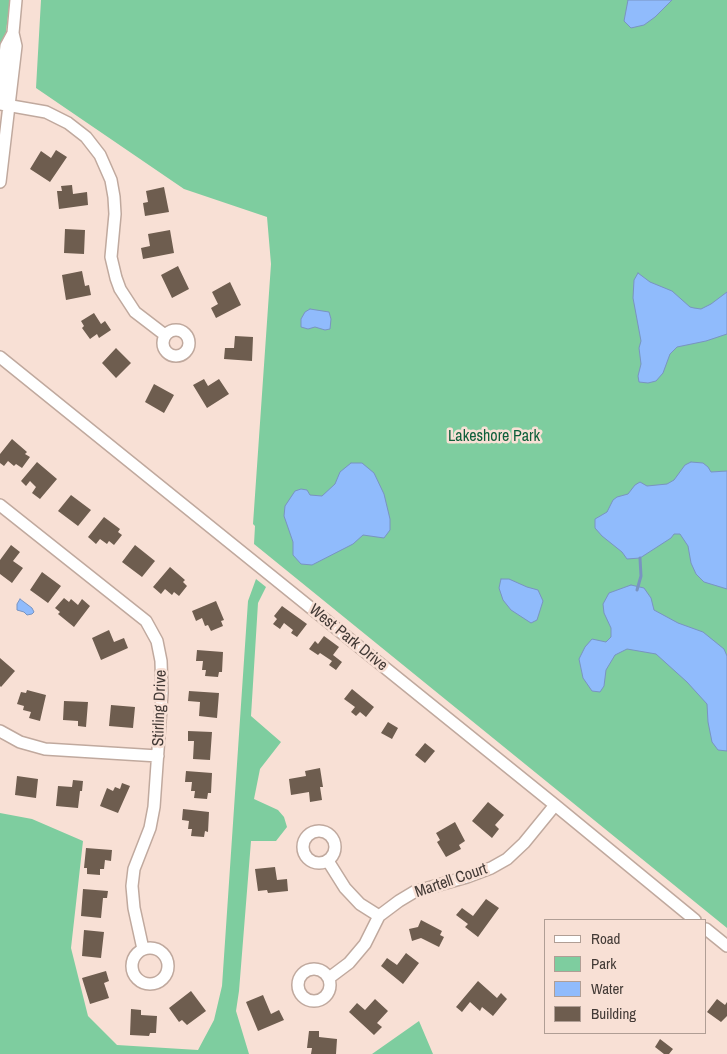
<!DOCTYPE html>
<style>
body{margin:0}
#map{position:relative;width:727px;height:1054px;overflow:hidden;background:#f8e0d5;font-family:"Archivo Narrow",sans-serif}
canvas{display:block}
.legend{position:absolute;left:544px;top:919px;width:162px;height:115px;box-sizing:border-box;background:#f8e0d5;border:1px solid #b09e95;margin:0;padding:6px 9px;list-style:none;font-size:15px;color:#433a36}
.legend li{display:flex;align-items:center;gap:10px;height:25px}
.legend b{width:25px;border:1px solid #b09e95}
</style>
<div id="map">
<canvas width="727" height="1054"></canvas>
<ul class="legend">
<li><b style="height:6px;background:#fff"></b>Road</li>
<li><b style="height:14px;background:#7ecd9f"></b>Park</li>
<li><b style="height:14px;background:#90bbfc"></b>Water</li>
<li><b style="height:14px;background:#6e5d4f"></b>Building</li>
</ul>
</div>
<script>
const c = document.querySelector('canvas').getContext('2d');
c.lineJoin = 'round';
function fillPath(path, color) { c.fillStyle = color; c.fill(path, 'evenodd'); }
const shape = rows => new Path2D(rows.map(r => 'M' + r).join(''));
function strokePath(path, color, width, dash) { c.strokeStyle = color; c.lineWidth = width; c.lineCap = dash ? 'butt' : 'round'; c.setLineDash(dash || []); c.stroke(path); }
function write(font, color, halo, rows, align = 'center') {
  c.font = font + ' "Archivo Narrow",sans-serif'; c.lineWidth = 5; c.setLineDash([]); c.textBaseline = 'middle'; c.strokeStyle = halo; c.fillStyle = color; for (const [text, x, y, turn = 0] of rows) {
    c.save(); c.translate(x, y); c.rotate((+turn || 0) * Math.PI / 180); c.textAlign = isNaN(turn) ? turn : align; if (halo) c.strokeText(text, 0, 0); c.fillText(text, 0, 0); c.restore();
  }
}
fillPath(shape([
 [0,0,10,0,0,79],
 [41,0,727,0,727,928,254,544,255,526,253,524,271,264,267,217,184,189,36,88],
 [256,579,266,587,258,603,251,716,281,742,260,769,254,799,278,810,284,817,287,827,276,841,251,841,239,991,236,1011,249,1054,0,1054,0,813,32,819,83,841,71,948,88,1016,117,1045,198,1050,214,1020,222,986,248,601],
 [419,1021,433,1054,372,1054]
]), '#7ecd9f');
const water = shape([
 [628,0,672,0,655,17,644,25,631,28,624,21,628,0],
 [638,273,650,282,672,291,690,307,694,308,701,309,711,304,727,292,727,334,706,341,677,347,670,354,663,373,656,381,648,383,639,382,638,376,641,364,639,348,641,341,633,298,634,280,638,273],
 [310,309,329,312,331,319,330,329,325,330,315,327,308,329,301,327,301,319,305,312,310,309],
 [691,462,703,463,708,467,711,472,727,471,727,589,704,582,696,574,691,563,688,546,680,534,674,534,671,538,640,558,627,559,622,552,602,536,595,528,595,519,607,512,613,500,617,497,628,494,635,485,640,482,647,486,667,484,674,480,685,465,691,462],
 [351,463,362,463,374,473,384,494,390,519,390,530,384,538,363,535,353,544,312,565,301,564,293,555,293,542,284,516,285,506,295,491,301,489,307,490,310,495,322,496,335,484,340,472,351,463],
 [501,579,509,579,527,587,538,590,543,601,537,620,531,623,511,610,503,600,499,588,501,579],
 [631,585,644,588,651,598,654,610,678,623,703,632,724,649,727,656,727,751,718,750,712,742,708,722,707,704,687,682,656,654,627,649,615,655,606,670,604,686,600,692,592,691,583,678,579,659,585,647,592,639,606,642,611,637,611,628,604,613,603,604,609,593,631,585],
 [20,599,32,608,34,612,32,614,27,615,24,612,17,610,17,604,20,599]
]);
fillPath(water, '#90bbfc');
strokePath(water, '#7994c1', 1);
strokePath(shape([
 [637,590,641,576,640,558]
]), '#7994c1', 3);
fillPath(shape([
 [56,150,67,157,50,182,30,169,41,151,51,158],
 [72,185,73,194,87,192,88,205,59,209,57,191,62,191,61,186],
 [164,187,169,212,145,216,143,203,148,202,146,191],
 [65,229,85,230,84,254,64,253],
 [170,230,174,253,143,259,141,248,150,246,148,234],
 [178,266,189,289,172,298,161,275],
 [82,271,85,286,89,285,91,295,66,300,62,275],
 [230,282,241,305,216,318,211,308,218,304,212,292],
 [94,313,101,324,105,321,111,330,99,338,97,334,90,339,82,328,84,326,81,321],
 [235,336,253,337,252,361,224,359,225,348,234,348],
 [116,348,131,363,116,378,102,363],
 [204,379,208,386,219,379,229,394,207,408,193,385],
 [154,384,174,395,164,413,145,402],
 [12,439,27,452,25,454,30,457,22,468,16,464,14,466,8,461,4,466,0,463,0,454],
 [37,462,57,479,40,499,32,493,36,487,30,481,26,486,21,481],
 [71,495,91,510,78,526,58,511],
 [104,517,120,529,118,532,122,535,114,545,109,541,107,544,100,539,96,544,88,537],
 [11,545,20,552,13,561,23,568,12,583,0,574,0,560],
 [135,545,155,561,142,577,122,562],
 [170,567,185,580,183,582,187,586,179,596,174,592,172,595,165,589,161,594,153,587],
 [42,572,61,586,48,603,30,590],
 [64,598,69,602,71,599,78,605,82,599,90,606,74,627,58,614,60,612,55,608],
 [216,601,224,620,221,621,223,626,211,631,208,625,205,626,202,618,196,621,192,611],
 [282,606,307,624,297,637,291,633,293,630,284,623,280,629,273,624,277,619,274,616],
 [109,630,114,642,124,638,128,648,101,660,92,638],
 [324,636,339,647,333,655,342,662,336,670,329,665,332,661,320,653,318,655,309,649,315,641,318,644],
 [197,650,223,652,222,672,219,672,218,677,205,676,206,670,202,670,203,661,196,661],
 [0,658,15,671,1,687,0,686],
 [352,689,374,707,366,717,360,712,356,716,351,712,355,707,344,699],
 [27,690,46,695,40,721,29,718,31,712,23,710,24,706,17,704,21,692,26,693],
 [189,691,219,693,217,718,199,716,200,702,188,701],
 [64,701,88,702,86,727,78,726,78,721,63,720],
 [111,705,135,707,133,728,109,726],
 [388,722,398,728,392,739,381,733],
 [188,731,212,732,210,760,193,759,194,741,188,741],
 [425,743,435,751,425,763,415,755],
 [320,768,323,787,320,787,322,800,310,802,309,792,291,795,289,779,306,776,305,771],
 [186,771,212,773,211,793,208,793,207,799,194,798,195,791,191,791,192,782,185,782],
 [17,776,38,779,36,798,15,795],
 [73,780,83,781,82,791,80,791,78,808,56,806,58,786,72,787],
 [122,783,130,786,118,813,100,806,107,788,113,791,115,787,120,789],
 [488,802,504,815,495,825,499,829,492,838,472,821],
 [183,809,209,812,208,832,205,831,204,837,191,836,192,829,188,829,189,821,182,820],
 [455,822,465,841,459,845,461,849,446,857,437,842,440,840,436,833],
 [86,848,112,850,111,861,105,860,104,869,100,869,100,875,87,874,87,868,84,868],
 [275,867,277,880,287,879,288,891,268,893,267,890,258,891,255,869],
 [83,889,108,891,107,898,103,898,101,918,81,916],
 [486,899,499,908,478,937,465,927,468,924,456,915,462,908,473,916],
 [421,920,442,931,440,935,444,937,439,947,421,938,412,941,409,929,418,927],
 [84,930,104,932,101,958,82,956],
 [406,953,419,963,403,984,381,966,387,958,397,965],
 [106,971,109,981,104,983,109,998,90,1004,82,978],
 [478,981,497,998,501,993,507,999,493,1016,482,1007,480,1011,470,1002,462,1012,456,1007],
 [191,991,206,1011,187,1025,182,1020,179,1022,169,1008],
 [263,995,271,1014,279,1010,284,1020,258,1031,246,1002],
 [375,999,388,1011,377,1023,382,1027,374,1035,349,1012,357,1003,365,1010],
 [717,999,725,1005,727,1002,727,1016,721,1022,707,1012],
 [131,1009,141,1010,141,1015,157,1016,156,1033,150,1033,149,1036,130,1035],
 [309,1031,319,1031,319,1037,337,1039,336,1054,311,1054,312,1048,307,1048],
 [660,1039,673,1049,669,1054,664,1054,655,1047]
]), '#6e5d4f');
const minor = shape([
 [0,99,6,46,13,33,16,0],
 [0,104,46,112,68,123,86,137,100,155,111,180,114,197,115,214,111,257,116,278,120,289,135,312,165,335],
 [0,182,16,46,13,33],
 '163 343a13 13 0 1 1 26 0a13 13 0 1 1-26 0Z',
 [0,357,555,805,695,920],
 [0,505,146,621,157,641,161,661,162,693,154,807,150,828,134,869,132,886,134,908,143,949],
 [0,731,20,742,45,749,158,756],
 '303 847a16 16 0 1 1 32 0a16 16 0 1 1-32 0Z',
 [328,861,345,888,360,904,379,916],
 [706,929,727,946],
 '132 966a18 18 0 1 1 36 0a18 18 0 1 1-36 0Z',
 '298 985a16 16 0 1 1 32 0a16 16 0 1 1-32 0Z',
 [329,978,349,963,365,944,379,916,399,901,414,892,467,877,491,868,507,859,524,843,555,805]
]);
strokePath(minor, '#c0a99e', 14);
strokePath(minor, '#fff', 11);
write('16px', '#0e5f3a', '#f8e0d5', [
 ["Lakeshore Park",494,437]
]);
write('16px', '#433a36', '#f8e0d5', [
 ["West Park Drive",348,638,39],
 ["Stirling Drive",160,708,-88],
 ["Martell Court",451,881,-19]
]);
</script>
